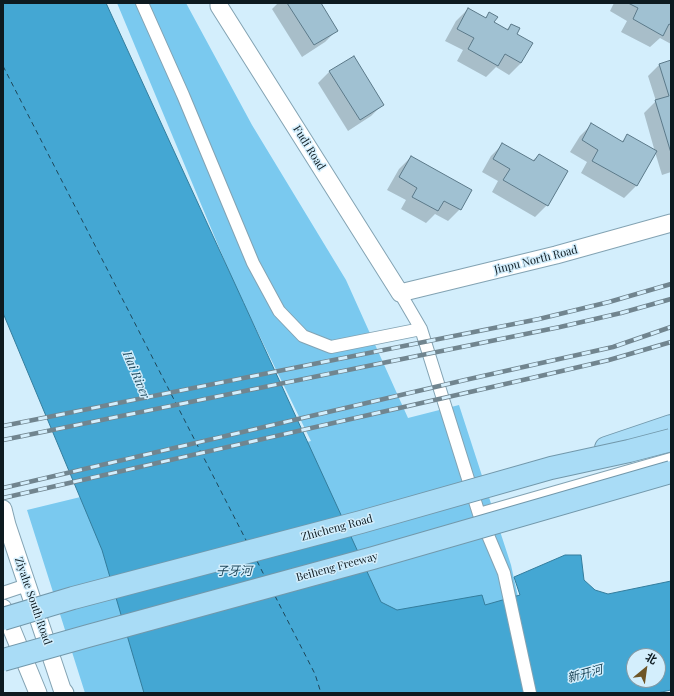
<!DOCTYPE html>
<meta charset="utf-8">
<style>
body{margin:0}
#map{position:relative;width:674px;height:696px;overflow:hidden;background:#d3eefc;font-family:"Playfair Display","Noto Sans SC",serif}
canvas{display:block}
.frame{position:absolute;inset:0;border:4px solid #0d1a20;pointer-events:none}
.north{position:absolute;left:626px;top:648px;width:40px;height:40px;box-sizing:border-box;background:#d3eefc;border:1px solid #8499a4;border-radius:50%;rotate:29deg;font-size:11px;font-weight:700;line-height:16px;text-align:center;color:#0d1a20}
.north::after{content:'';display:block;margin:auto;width:14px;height:18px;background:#6e5526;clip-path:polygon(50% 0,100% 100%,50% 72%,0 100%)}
</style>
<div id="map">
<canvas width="674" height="696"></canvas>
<div class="frame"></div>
<div class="north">北</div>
</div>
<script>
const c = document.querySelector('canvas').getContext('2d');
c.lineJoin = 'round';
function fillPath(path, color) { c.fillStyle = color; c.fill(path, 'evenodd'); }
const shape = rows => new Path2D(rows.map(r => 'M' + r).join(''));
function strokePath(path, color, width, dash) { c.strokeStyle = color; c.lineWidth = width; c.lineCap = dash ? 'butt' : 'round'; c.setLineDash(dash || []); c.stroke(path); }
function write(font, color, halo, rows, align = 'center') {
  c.font = font + ' "Playfair Display","Noto Sans SC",serif'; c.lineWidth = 3; c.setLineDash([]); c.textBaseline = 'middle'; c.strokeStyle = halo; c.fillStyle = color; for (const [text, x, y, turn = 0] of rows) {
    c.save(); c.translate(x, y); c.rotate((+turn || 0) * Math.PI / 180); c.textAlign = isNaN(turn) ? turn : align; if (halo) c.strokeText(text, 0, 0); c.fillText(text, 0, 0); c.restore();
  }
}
fillPath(shape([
 [117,3,186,3,252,125,346,280,408,418,459,405,511,565,539,693,85,693,27,510,311,441,236,288]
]), '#7ac9ef');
const water = shape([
 [3,3,106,3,381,602,397,610,482,595,485,605,520,595,514,577,565,555,581,555,584,580,595,590,608,594,671,581,671,690,657,693,144,693,102,550,3,313,3,3],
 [634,656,658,656,658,680,634,680,634,656]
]);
fillPath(water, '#44a7d3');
strokePath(water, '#347d9d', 1);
fillPath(shape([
 [278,3,320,3,337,30,325,42,302,57,272,9],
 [614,3,671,3,671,44,660,38,650,47,621,32,627,21,610,11],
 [468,9,485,18,490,13,493,23,506,30,511,25,515,35,521,63,509,75,496,67,486,77,457,61,463,50,445,41,456,21],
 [671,61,671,172,662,175,655,152,636,186,624,198,581,173,587,162,570,152,580,136,591,125,621,142,628,136,655,152,644,113,656,101,648,76,660,64],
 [330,71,383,104,371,116,348,131,318,83],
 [503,144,532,161,539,155,547,205,535,217,492,192,498,181,482,172,491,156],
 [411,157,460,209,448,221,435,214,426,223,401,209,406,200,387,190,399,169]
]), '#0003');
strokePath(shape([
 [3,66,247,542],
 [257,561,265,577],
 [275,596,315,674,321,693]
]), '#1e475a', 1, [5, 4]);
const building = shape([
 [287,3,321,3,338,31,314,45,287,3],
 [628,3,671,3,671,25,669,24,663,36,633,19,638,8,628,3],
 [468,8,486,18,489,12,498,17,494,22,508,30,511,24,520,28,517,34,533,43,521,63,505,54,498,66,468,49,474,38,457,29,468,8],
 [354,56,384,105,360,120,329,71,354,56],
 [671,60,671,153,655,100,669,96,659,64,671,60],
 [591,123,623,142,627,134,657,151,637,186,592,161,598,150,582,140,591,123],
 [502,143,534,161,539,154,568,171,548,206,503,180,510,169,493,159,502,143],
 [411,156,472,190,461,210,444,201,438,211,412,197,417,188,399,177,411,156]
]);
fillPath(building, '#a0c1d2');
strokePath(building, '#5b7989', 1);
const street = shape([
 [142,3,183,95,253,263,279,311,303,336,331,347,421,329],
 [400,293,421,329,479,514,504,573,530,693],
 [479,514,671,459],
 [3,593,27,585]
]);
const secondary = shape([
 [219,3,219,6,400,293,556,255,671,223],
 [3,509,7,525,62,689,65,693],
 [3,608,38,693]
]);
const highway = shape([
 [606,448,671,426]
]);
strokePath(street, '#83a3b3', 14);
strokePath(secondary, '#83a3b3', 19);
strokePath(highway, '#7298ab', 24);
strokePath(street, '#fff', 12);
strokePath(secondary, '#fff', 17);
strokePath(highway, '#a9dcf6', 22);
const rail = shape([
 [3,426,539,319,609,302,671,284],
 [3,440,560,327,621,313,671,299],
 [3,488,465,380,613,347,671,327],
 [3,498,536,377,609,360,671,342]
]);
strokePath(rail, '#71858f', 4.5);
strokePath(rail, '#d3eefc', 3, [9]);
const highwayBridge = shape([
 [3,619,73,598,361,522,551,468,629,451,671,440],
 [3,660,88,636,373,558,671,472]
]);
strokePath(highwayBridge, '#7298ab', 24, []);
strokePath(highwayBridge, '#a9dcf6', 22);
write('11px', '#0d1a20', '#d3eefc', [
 ["Fudi Road",309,148,58],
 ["Jinpu North Road",536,260,-14],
 ["Zhicheng Road",337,528,-15],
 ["Beiheng Freeway",337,567,-15],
 ["Ziyahe South Road",33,601,71]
]);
write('italic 12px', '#1e475a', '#d3eefc', [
 ["Hai River",136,375,67],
 ["子牙河",234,571],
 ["新开河",585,674,-15]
]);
</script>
